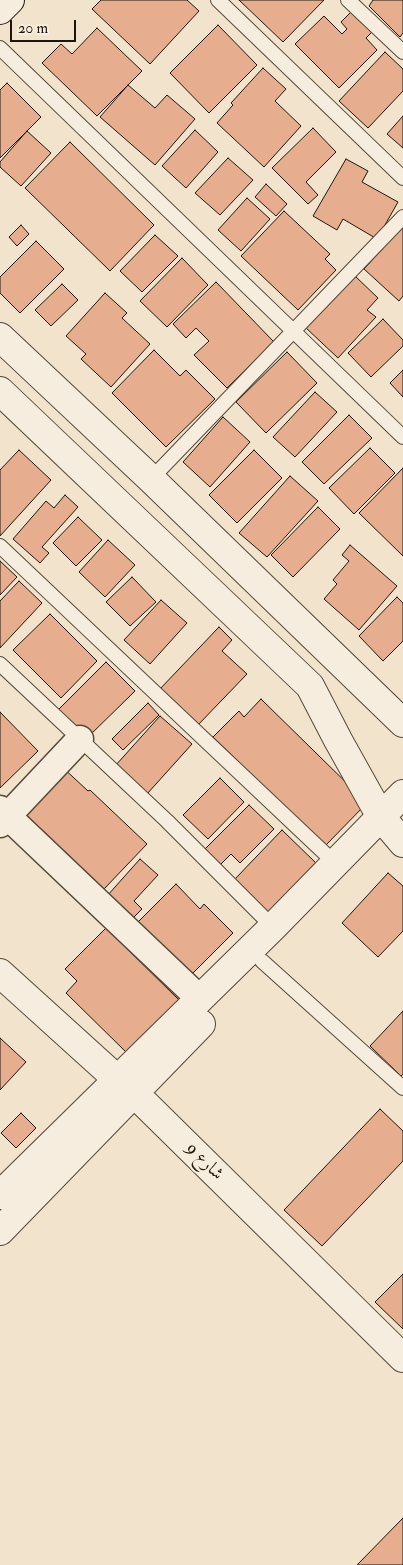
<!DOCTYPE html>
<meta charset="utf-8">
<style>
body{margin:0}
#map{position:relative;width:403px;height:1565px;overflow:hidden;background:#f2e4cc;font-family:"IM FELL Double Pica",serif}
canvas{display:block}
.scale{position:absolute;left:10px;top:20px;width:66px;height:22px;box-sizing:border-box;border:2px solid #1e160c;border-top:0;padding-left:6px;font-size:15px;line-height:18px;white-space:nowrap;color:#1e160c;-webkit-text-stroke:4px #f7edde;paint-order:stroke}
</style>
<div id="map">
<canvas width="403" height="1565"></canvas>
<div class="scale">20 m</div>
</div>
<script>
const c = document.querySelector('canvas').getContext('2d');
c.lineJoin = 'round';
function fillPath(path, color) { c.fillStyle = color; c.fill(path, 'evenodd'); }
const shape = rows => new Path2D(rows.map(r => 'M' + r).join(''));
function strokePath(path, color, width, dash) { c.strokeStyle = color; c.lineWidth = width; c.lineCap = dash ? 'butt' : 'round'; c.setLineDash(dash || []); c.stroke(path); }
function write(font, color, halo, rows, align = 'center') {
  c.font = font + ' "IM FELL Double Pica",Amiri,serif'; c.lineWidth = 4; c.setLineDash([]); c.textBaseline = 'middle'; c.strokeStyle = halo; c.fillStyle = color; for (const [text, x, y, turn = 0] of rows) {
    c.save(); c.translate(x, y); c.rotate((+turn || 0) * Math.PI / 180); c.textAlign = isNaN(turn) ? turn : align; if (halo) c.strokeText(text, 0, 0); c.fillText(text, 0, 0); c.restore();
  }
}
const building = shape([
 [101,0,187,0,199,11,150,64,92,9,101,0],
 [239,0,324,0,283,42,239,0],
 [373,0,403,0,403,33,400,37,369,6,373,0],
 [351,12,372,32,366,38,377,50,339,88,295,44,324,16,342,34,347,29,341,22,351,12],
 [218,25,257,65,209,113,170,73,218,25],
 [97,28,142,71,97,116,42,63,61,44,72,54,97,28],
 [385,52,403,69,403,91,368,128,339,101,385,52],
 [263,68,286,89,275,101,301,126,264,167,217,123,233,105,231,103,263,68],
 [7,83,41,117,0,158,0,90,7,83],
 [128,85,155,108,167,95,195,119,155,165,100,117,128,85],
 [403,116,403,148,387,134,403,116],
 [313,128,336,152,306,182,318,195,308,204,272,168,313,128],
 [195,130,218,152,186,188,162,166,195,130],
 [27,131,51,153,21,186,0,167,0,162,27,131],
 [70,142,154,225,110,271,25,188,70,142],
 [228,158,253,180,220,215,195,193,228,158],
 [346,159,368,171,362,182,398,202,377,239,343,219,337,230,313,216,346,159],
 [266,184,287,204,276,216,255,197,266,184],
 [247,198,270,219,241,251,218,230,247,198],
 [284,211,330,254,325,259,336,270,298,310,241,256,284,211],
 [21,225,29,234,17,246,9,237,21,225],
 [403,226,403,296,399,301,364,269,403,226],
 [155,235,178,256,142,292,120,271,155,235],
 [36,241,64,269,20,313,0,293,0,277,36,241],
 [182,258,208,285,167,327,140,301,182,258],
 [355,276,378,298,367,310,376,317,338,358,306,328,355,276],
 [216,282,274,342,227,388,194,355,209,341,196,328,186,338,173,324,216,282],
 [62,284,78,300,51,326,35,310,62,284],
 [105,293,127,313,122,318,150,344,111,387,81,359,86,354,66,336,105,293],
 [383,319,403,340,403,346,371,377,348,353,383,319],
 [154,350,180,376,186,370,215,399,166,447,112,393,154,350],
 [287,352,317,383,266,433,236,402,287,352],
 [403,370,403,397,390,383,403,370],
 [315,392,337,412,295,457,273,437,315,392],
 [349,415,372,438,324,484,302,462,349,415],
 [223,417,250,442,210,487,183,462,223,417],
 [370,448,395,473,354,514,329,488,370,448],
 [19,450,51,480,0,536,0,470,19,450],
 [254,450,282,478,237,523,209,495,254,450],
 [403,468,403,556,359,513,403,468],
 [290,476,318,501,267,557,239,533,290,476],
 [65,495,78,507,42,547,49,553,40,563,13,539,46,501,54,508,65,495],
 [318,507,340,529,293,577,271,555,318,507],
 [78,517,102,540,76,566,53,543,78,517],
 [108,540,135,565,105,597,79,572,108,540],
 [350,545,397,586,359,630,324,599,337,584,333,580,349,561,342,555,350,545],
 [0,561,17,577,0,595,0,561],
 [132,577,156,602,130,626,106,602,132,577],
 [19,581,42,603,0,648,0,601,19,581],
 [397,597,403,603,403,641,383,661,359,636,397,597],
 [161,600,187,623,150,664,124,640,161,600],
 [50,614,97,661,61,698,13,650,50,614],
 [219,627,232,640,222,651,247,674,197,726,159,690,219,627],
 [106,662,135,691,85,740,57,711,106,662],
 [261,699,367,803,325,846,213,737,239,711,244,717,261,699],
 [148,703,159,715,123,750,112,739,148,703],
 [0,712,38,751,0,788,0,712],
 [160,716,192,744,147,794,115,766,160,716],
 [59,764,88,791,90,790,147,844,104,889,18,807,59,764],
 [220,778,244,802,208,839,183,815,220,778],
 [249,805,274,829,240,863,231,854,220,865,205,849,249,805],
 [282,830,317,864,268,914,234,880,282,830],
 [140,859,158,875,134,901,142,909,132,919,107,896,140,859],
 [388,873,403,886,403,931,378,957,342,923,388,873],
 [176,884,200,909,204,904,233,933,191,975,138,922,176,884],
 [106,928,182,1003,130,1056,66,993,77,981,65,969,106,928],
 [403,1011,403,1074,401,1076,370,1046,403,1011],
 [0,1038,26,1062,0,1090,0,1038],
 [380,1109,403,1131,403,1161,322,1246,284,1210,380,1109],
 [21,1113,36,1128,16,1148,1,1133,21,1113],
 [403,1274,403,1329,375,1302,403,1274],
 [403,1518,403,1565,357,1565,403,1518]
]);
fillPath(building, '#e6ad8f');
strokePath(building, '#1e160c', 1);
const service = shape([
 [218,0,403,178],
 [348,0,403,52],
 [0,48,403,437],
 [151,479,403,217],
 [0,546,335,863],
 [0,664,167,821,273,927],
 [262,961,403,1088]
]);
const minor = shape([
 [0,809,200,999],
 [0,824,80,739]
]);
const tertiary = shape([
 [0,337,151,479,403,723],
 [0,391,310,686,338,740,381,817,403,843],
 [0,973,118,1080,134,1093,403,1358],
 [0,1195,273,927,403,794],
 [0,1231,201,1024]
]);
const secondary = shape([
 [0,10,10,0]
]);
strokePath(service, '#534a3c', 16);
strokePath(minor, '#534a3c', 29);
strokePath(tertiary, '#534a3c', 30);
strokePath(secondary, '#1e160c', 30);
strokePath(service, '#f7edde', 14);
strokePath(minor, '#f7edde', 26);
strokePath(tertiary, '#f7edde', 28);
strokePath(secondary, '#f7edde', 28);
write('18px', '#1e160c', '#f7edde', [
 ["شارع 9",204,1162,45]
]);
</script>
